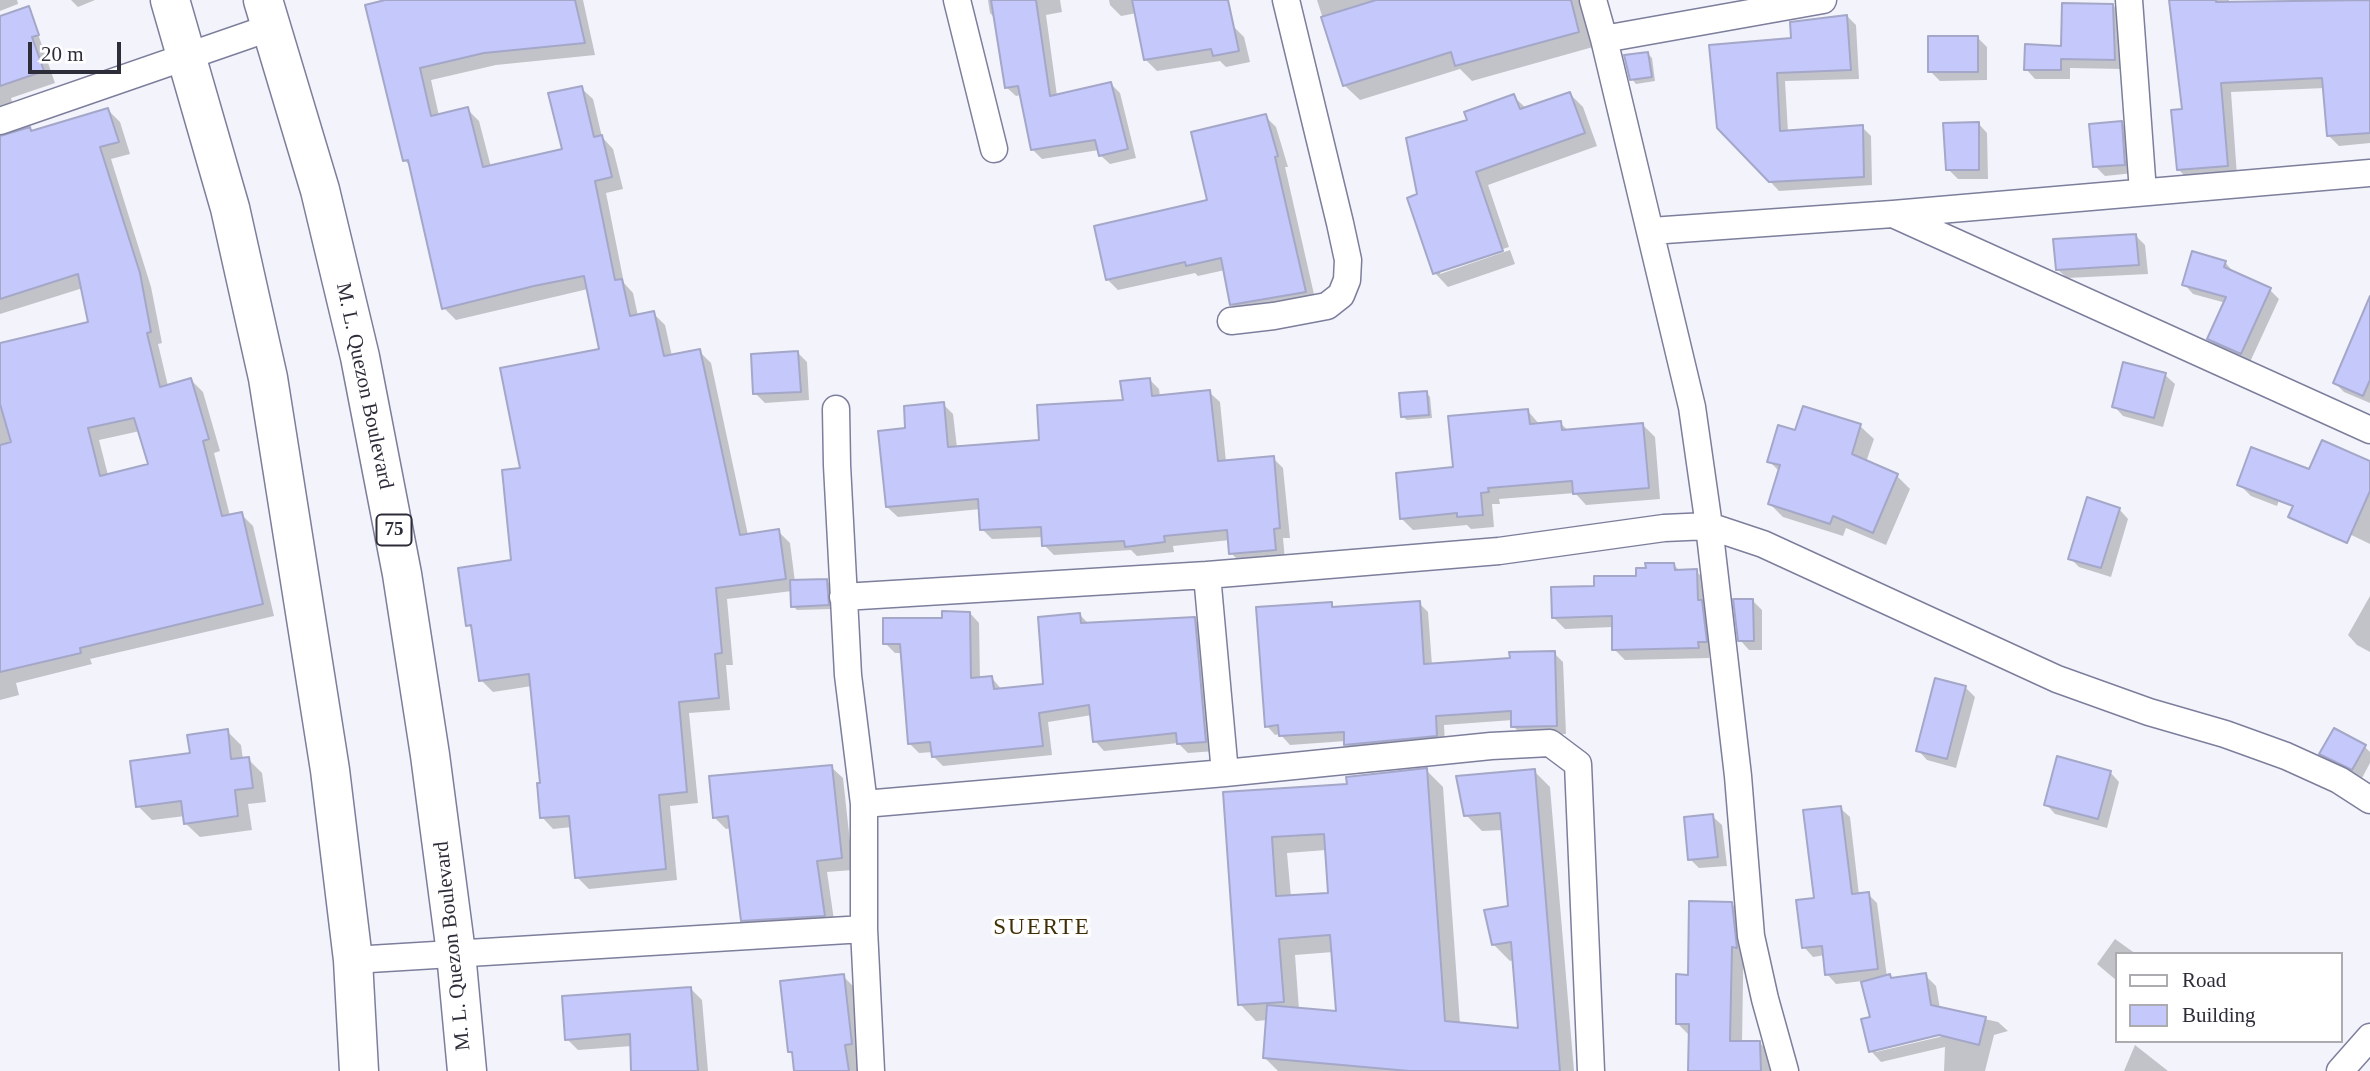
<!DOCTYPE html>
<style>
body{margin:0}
#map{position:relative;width:2370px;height:1071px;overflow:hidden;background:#f3f4fb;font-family:"Times New Roman",serif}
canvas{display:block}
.legend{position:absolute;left:2115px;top:952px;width:228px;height:91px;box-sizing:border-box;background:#fff;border:2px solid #ababb0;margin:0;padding:9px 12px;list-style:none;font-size:21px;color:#2c2d39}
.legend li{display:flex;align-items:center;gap:14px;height:35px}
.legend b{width:35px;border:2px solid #ababb0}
.scale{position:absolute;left:28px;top:42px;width:93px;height:32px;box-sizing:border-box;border:4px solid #2c2d39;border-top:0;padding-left:9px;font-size:21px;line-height:24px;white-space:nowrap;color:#2c2d39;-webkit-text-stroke:5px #fff;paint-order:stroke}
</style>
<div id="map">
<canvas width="2370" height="1071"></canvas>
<ul class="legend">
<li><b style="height:9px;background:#fff"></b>Road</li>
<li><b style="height:19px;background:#c4c8fb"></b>Building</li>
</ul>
<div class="scale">20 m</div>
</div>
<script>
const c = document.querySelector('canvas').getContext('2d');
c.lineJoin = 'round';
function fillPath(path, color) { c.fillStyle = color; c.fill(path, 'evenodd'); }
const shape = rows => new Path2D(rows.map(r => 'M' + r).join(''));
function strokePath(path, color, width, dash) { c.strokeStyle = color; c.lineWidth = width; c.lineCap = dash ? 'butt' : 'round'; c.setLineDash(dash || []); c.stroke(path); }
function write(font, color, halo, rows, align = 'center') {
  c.font = font + ' "Times New Roman",serif'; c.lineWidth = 7; c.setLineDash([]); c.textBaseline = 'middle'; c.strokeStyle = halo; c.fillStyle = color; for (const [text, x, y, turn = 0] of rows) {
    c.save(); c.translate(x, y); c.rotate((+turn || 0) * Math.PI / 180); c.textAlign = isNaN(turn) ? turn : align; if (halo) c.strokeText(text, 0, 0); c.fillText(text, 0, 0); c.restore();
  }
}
fillPath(shape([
 [0,0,17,0,18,4,0,11],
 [71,0,95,0,78,7],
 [392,0,583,0,595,55,496,65,431,80,439,116,467,109,479,121,491,167,564,150,581,88,593,99,602,137,613,149,623,189,606,193,624,283,633,293,638,316,653,313,665,325,672,356,699,351,711,363,748,535,778,531,790,543,795,582,826,581,831,585,832,609,797,610,793,606,792,591,727,599,733,665,726,665,730,710,689,713,698,803,670,806,677,880,589,889,577,877,572,827,553,829,542,817,542,785,532,686,493,692,481,680,473,630,468,625,513,561,601,351,588,289,456,320,444,308,412,167,404,160],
 [988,0,1060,0,1062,12,1046,15,1057,96,1111,84,1120,93,1136,158,1110,164,1100,155,1099,150,1042,159,1032,149,1021,95,1016,96,1006,87,996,19,990,13],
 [1109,0,1225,0,1233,26,1244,37,1250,62,1226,67,1220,61,1157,71,1145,59,1137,13,1121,16,1110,5],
 [1317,0,1581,0,1593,47,1472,81,1460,69,1360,100,1344,85],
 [2170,0,2229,0,2229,3,2268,1,2338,4,2338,0,2370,0,2370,143,2339,146,2329,136,2325,88,2231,92,2237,176,2188,179,2178,169,2184,110],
 [2113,5,2122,15,2123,69,2070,68,2070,79,2035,79,2026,69,2063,47],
 [1847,16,1856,25,1859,79,1785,81,1788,132,1862,127,1871,136,1872,185,1779,191,1719,127,1793,39],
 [37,31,55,83,11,98,16,115,0,123,0,33],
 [1978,38,1987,47,1987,80,1940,81,1930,71],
 [1648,54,1652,58,1655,81,1636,84,1632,79],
 [1570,94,1583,107,1597,146,1488,185,1509,247,1440,270,1440,274,1510,250,1515,264,1448,287,1435,273,1419,195,1469,122,1513,96,1527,109],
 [108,110,120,122,130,154,111,159,151,287,162,343,158,344,168,386,191,380,203,392,220,451,214,453,230,516,241,514,253,526,274,616,90,659,92,664,16,683,19,695,0,700,0,344,90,323,83,288,0,314,0,138,30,129,33,133],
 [140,431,150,465,108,475,99,440],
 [1265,116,1276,127,1288,167,1285,167,1316,303,1242,315,1231,304,1225,270,1198,276,1195,273,1118,290,1107,279,1209,201],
 [1978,123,1987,133,1988,179,1958,179,1948,169],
 [2121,123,2131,132,2134,173,2105,176,2095,166],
 [2135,235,2145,245,2148,274,2067,278,2057,269],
 [2225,262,2234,273,2270,290,2279,299,2250,362,2219,348,2209,339,2226,303,2193,294,2184,284],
 [2370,323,2370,403,2344,392,2335,383],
 [798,353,807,362,809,400,765,403,755,393],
 [2165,375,2175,384,2163,427,2123,416,2114,406],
 [1149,379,1159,389,1160,397,1209,392,1220,402,1226,462,1273,458,1283,468,1290,538,1283,538,1285,560,1241,563,1231,553,1230,540,1173,546,1174,552,1137,556,1131,550,1054,555,1044,545,1043,537,992,539,982,529,981,509,898,517,887,507,907,430,943,404,953,414,957,448,1041,442,1125,402],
 [1426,392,1430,397,1432,418,1407,420,1402,416],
 [1527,410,1540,425,1560,423,1569,431,1643,425,1655,437,1660,499,1586,505,1575,493,1499,499,1500,504,1492,504,1494,527,1471,529,1467,525,1413,530,1401,518,1454,469],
 [1860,426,1874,439,1866,462,1897,476,1910,489,1886,545,1846,528,1843,536,1783,517,1770,504,1780,472,1769,461,1797,433],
 [2370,463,2370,544,2279,500,2277,506,2251,496,2239,484],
 [2119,509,2128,519,2111,577,2079,567,2070,558],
 [1673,564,1680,571,1696,571,1707,582,1717,652,1709,652,1709,658,1625,660,1614,649,1613,627,1565,629,1554,618,1596,587,1638,578],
 [2370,596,2370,652,2357,645,2348,635],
 [1752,600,1762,610,1762,650,1749,650,1740,640],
 [1419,603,1428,612,1432,665,1511,660,1554,653,1563,662,1566,734,1522,735,1513,726,1513,720,1444,725,1445,744,1355,753,1346,744,1346,741,1290,745,1280,734,1275,735,1267,726,1331,604,1336,608],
 [970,613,979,623,980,679,991,677,1002,690,1045,685,1080,615,1089,624,1194,619,1204,629,1215,751,1188,753,1178,743,1104,751,1095,741,1092,715,1048,722,1052,755,943,766,934,757,933,752,919,753,909,743,903,653,895,653,885,643,943,620],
 [1965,687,1975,697,1956,768,1927,760,1918,750],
 [227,731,241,745,243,760,248,759,262,773,266,802,248,804,252,830,200,837,185,823,185,816,152,820,138,806,192,754],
 [2364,746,2370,752,2370,763,2362,778,2331,763,2322,753],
 [831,767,843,778,853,870,827,872,835,927,755,932,743,920,731,828,726,829,714,817],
 [1426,770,1443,787,1460,1024,1520,1030,1514,960,1510,961,1494,945,1510,907,1503,830,1482,831,1466,815,1534,771,1550,787,1574,1071,1278,1071,1264,1057,1268,1020,1256,1021,1240,1004,1225,794,1349,785],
 [1326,850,1329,895,1291,897,1287,853],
 [1333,952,1337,1013,1299,1010,1295,955],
 [2110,772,2119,782,2107,828,2055,814,2046,804],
 [1840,808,1850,817,1859,895,1868,894,1877,903,1887,977,1890,976,1893,979,1925,975,1936,986,1940,1009,1998,1022,2008,1031,1994,1035,1985,1071,1944,1071,1945,1047,1881,1062,1871,1051,1873,1018,1863,981,1836,984,1827,974,1825,955,1813,957,1804,947],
 [1952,1030,1952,1034,1876,1052,1876,1049],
 [1712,816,1722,825,1727,866,1699,868,1690,859],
 [1732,904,1744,916,1742,1043,1760,1043,1772,1055,1772,1071,1690,1071,1689,1035,1677,1023,1689,976],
 [2115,939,2136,954,2116,954,2116,980,2097,964],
 [843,976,857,990,860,1071,796,1071,794,1055,790,1051],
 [691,989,702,1000,708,1071,633,1071,632,1046,578,1050,567,1039],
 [2135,1045,2168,1071,2124,1071]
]), '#0003');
const building = shape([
 [385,0,575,0,585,43,484,53,420,68,431,116,468,107,483,167,562,149,548,93,582,86,594,137,602,135,612,177,595,181,615,280,622,279,630,316,654,311,664,356,700,349,740,535,779,529,786,579,716,588,722,653,715,654,719,698,679,702,687,792,659,795,666,869,575,878,569,816,540,818,537,783,540,783,529,674,479,681,471,625,466,626,458,568,511,560,502,470,520,468,500,368,599,349,584,276,534,286,442,309,408,160,403,161,365,5,385,0],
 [991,0,1036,0,1050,96,1111,82,1128,149,1099,156,1095,140,1031,150,1018,86,1005,88,991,0],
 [1132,0,1228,0,1239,51,1213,56,1211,49,1144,60,1132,0],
 [1376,0,1571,0,1579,32,1455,66,1451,52,1343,86,1321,17,1376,0],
 [2169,0,2216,0,2216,2,2370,0,2370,133,2327,136,2322,78,2221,83,2228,166,2177,170,2171,110,2182,109,2169,0],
 [2062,3,2113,4,2115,60,2061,59,2061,70,2024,70,2025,44,2061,46,2062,3],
 [29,6,39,35,32,37,44,71,0,86,0,16,29,6],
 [1847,15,1851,70,1777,73,1780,131,1863,125,1864,177,1769,182,1717,128,1709,45,1791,38,1790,22,1847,15],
 [1928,36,1978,36,1978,72,1928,72,1928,36],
 [1648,52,1652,77,1630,80,1624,55,1648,52],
 [1570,92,1585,133,1476,172,1503,251,1433,274,1407,198,1417,194,1406,138,1467,120,1464,112,1514,94,1520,109,1570,92],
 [108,108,119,142,100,147,140,273,151,332,147,333,160,387,191,378,209,439,203,441,222,516,242,512,263,604,80,648,81,653,0,672,0,445,11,442,0,404,0,343,88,322,78,274,0,299,0,136,30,127,31,131,108,108],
 [134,418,148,464,100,476,88,428,134,418],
 [1266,114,1278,156,1275,157,1306,292,1230,305,1221,258,1186,266,1185,262,1106,280,1094,226,1207,200,1191,132,1266,114],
 [2122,121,2125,165,2093,167,2089,124,2122,121],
 [1979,122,1979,170,1946,170,1943,123,1979,122],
 [2136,234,2139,265,2056,270,2053,239,2136,234],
 [2192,251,2226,261,2224,267,2271,288,2241,354,2207,339,2226,297,2182,285,2192,251],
 [2370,296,2370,380,2363,396,2333,383,2370,296],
 [798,351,801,392,753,394,751,354,798,351],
 [2123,362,2166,373,2154,418,2112,407,2123,362],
 [1150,378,1152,396,1210,390,1218,461,1274,456,1280,528,1274,529,1276,550,1229,554,1227,530,1164,536,1165,542,1125,547,1124,541,1042,546,1041,527,980,530,978,499,886,507,878,431,905,428,904,406,944,402,948,447,1039,440,1037,405,1123,400,1120,381,1150,378],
 [1427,391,1429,415,1401,417,1399,393,1427,391],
 [1803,406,1861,424,1852,454,1898,474,1873,533,1833,516,1830,524,1768,504,1780,465,1767,462,1778,425,1795,430,1803,406],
 [1528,409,1530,424,1561,421,1562,430,1643,423,1649,488,1573,494,1572,481,1488,488,1489,492,1481,493,1483,515,1457,517,1457,513,1400,519,1396,473,1453,467,1448,416,1528,409],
 [2322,440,2370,461,2370,491,2347,543,2288,517,2293,506,2237,485,2251,447,2309,469,2322,440],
 [2087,497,2120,508,2101,568,2068,559,2087,497],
 [1645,563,1674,563,1675,570,1697,569,1698,600,1702,600,1707,642,1698,642,1699,648,1612,650,1612,616,1552,618,1551,587,1594,586,1594,576,1636,576,1636,568,1646,568,1645,563],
 [827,579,829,605,791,607,790,580,827,579],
 [1733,599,1753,599,1754,641,1738,641,1733,599],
 [1420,601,1424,664,1510,658,1509,652,1555,651,1557,726,1511,727,1511,711,1436,716,1437,736,1344,745,1344,732,1279,736,1278,725,1265,727,1256,607,1332,602,1332,607,1420,601],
 [942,611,970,612,971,678,992,676,994,689,1043,684,1038,617,1080,613,1081,623,1195,617,1206,742,1177,744,1176,733,1093,742,1089,705,1039,713,1043,746,932,757,930,742,908,744,900,644,883,644,883,618,942,618,942,611],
 [1935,678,1966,686,1947,759,1916,751,1935,678],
 [2334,728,2366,745,2352,770,2319,754,2334,728],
 [228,729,231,759,249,757,253,788,235,790,238,816,184,824,181,801,136,807,130,761,190,753,187,735,228,729],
 [2057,756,2111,771,2098,819,2044,805,2057,756],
 [832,765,842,858,817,861,825,916,741,921,728,816,713,818,709,776,832,765],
 [1427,768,1445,1021,1518,1028,1511,942,1492,945,1484,910,1508,906,1500,813,1464,816,1456,776,1535,769,1560,1071,1409,1071,1263,1058,1267,1005,1336,1011,1330,935,1279,939,1284,1002,1238,1005,1223,792,1347,784,1346,777,1427,768],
 [1324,834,1328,893,1276,896,1272,837,1324,834],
 [1841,806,1852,894,1869,892,1878,969,1825,975,1822,946,1802,948,1796,900,1814,898,1803,810,1841,806],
 [1713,814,1718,857,1688,860,1684,817,1713,814],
 [1689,901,1732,902,1737,948,1732,947,1730,1041,1760,1041,1761,1071,1688,1071,1689,1024,1676,1024,1676,974,1688,975,1689,901],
 [1926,973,1931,1005,1986,1017,1979,1045,1939,1035,1869,1052,1861,1019,1870,1017,1861,982,1890,974,1891,978,1926,973],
 [844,974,852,1044,845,1045,849,1071,794,1071,792,1052,788,1052,780,981,844,974],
 [691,987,698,1071,631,1071,630,1034,565,1040,562,996,691,987]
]);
fillPath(building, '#c4c8fb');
strokePath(building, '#a4a7c7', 2);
const street = shape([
 [957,0,994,149],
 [1593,0,1604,39,1823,0],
 [2129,0,2143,192],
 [1604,39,1692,407,1709,526,1738,776,1751,936,1765,999,1785,1071],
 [0,121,272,27],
 [1895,215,2370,430],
 [1651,231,1893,214,2370,173],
 [1231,321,1274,316,1327,306,1341,295,1347,280,1348,260,1340,223,1286,0],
 [836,409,837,465,848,675,864,804,864,929,871,1071],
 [1207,575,1225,773],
 [843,597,1207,575,1499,551,1664,528,1709,526,1763,544,2057,679,2149,712,2225,734,2286,756,2339,780,2370,800],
 [864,804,1225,773,1491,746,1550,743,1578,764,1591,1071],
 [353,960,864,929],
 [2340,1071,2370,1037]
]);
const highway = shape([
 [170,0,230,208,268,378,330,770,353,960,359,1071],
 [263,0,320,190,360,357,402,574,430,755,456,953,467,1071]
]);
strokePath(street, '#7c7e9c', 29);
strokePath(highway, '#7c7e9c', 41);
strokePath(street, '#fff', 26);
strokePath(highway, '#fff', 38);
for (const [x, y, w] of [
 [394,530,35]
]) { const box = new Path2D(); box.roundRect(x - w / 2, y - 15.5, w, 31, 5); c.fillStyle = '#fff'; c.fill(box); strokePath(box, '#2c2d39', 2); }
write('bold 19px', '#2c2d39', null, [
 ["75",394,530]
]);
write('21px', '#2c2d39', '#fff', [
 ["M. L. Quezon Boulevard",364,386,78],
 ["M. L. Quezon Boulevard",453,946,-96]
]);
c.letterSpacing = '2px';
write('23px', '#402f06', '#fff', [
 ["SUERTE",1042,928]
]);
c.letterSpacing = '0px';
</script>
